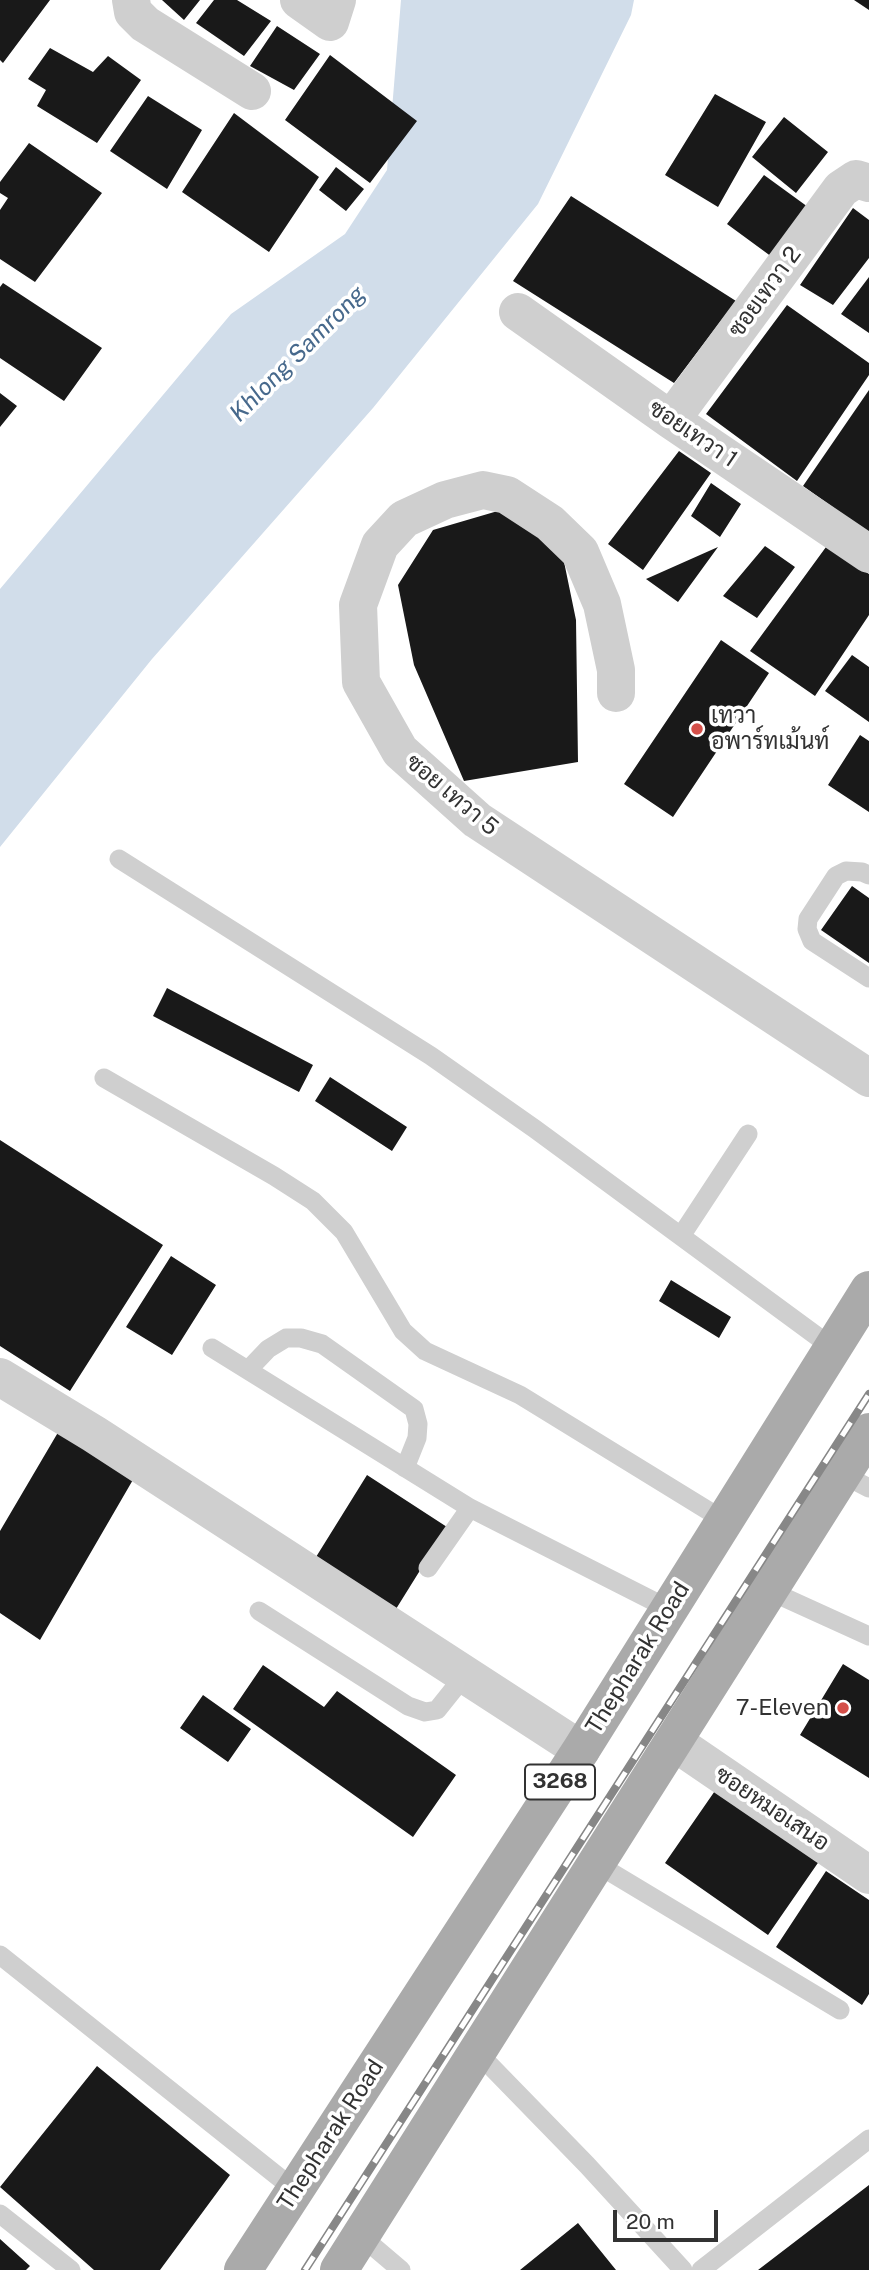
<!DOCTYPE html>
<meta charset="utf-8">
<style>
body{margin:0}
#map{position:relative;width:869px;height:2270px;overflow:hidden;background:#fff;font-family:"Public Sans",sans-serif}
canvas{display:block}
.scale{position:absolute;left:613px;top:2210px;width:105px;height:32px;box-sizing:border-box;border:4px solid #323232;border-top:0;padding-left:9px;font-size:21px;line-height:24px;white-space:nowrap;color:#323232;-webkit-text-stroke:5px #fff;paint-order:stroke}
</style>
<div id="map">
<canvas width="869" height="2270"></canvas>
<div class="scale">20 m</div>
</div>
<script>
const c = document.querySelector('canvas').getContext('2d');
c.lineJoin = 'round';
function fillPath(path, color) { c.fillStyle = color; c.fill(path, 'evenodd'); }
const shape = rows => new Path2D(rows.map(r => 'M' + r).join(''));
function strokePath(path, color, width, dash) { c.strokeStyle = color; c.lineWidth = width; c.lineCap = dash ? 'butt' : 'round'; c.setLineDash(dash || []); c.stroke(path); }
function write(font, color, halo, rows, align = 'center') {
  c.font = font + ' "Public Sans",Sarabun,sans-serif'; c.lineWidth = 7; c.setLineDash([]); c.textBaseline = 'middle'; c.strokeStyle = halo; c.fillStyle = color; for (const [text, x, y, turn = 0] of rows) {
    c.save(); c.translate(x, y); c.rotate((+turn || 0) * Math.PI / 180); c.textAlign = isNaN(turn) ? turn : align; if (halo) c.strokeText(text, 0, 0); c.fillText(text, 0, 0); c.restore();
  }
}
fillPath(shape([
 [401,0,634,0,631,15,538,204,373,408,152,659,0,847,0,589,231,314,345,234,387,170]
]), '#d1ddea');
fillPath(shape([
 [0,0,50,0,3,63,0,60],
 [162,0,200,0,184,20],
 [214,0,237,0,271,21,244,56,196,23],
 [854,0,869,0,869,10],
 [277,26,320,54,294,90,250,66],
 [50,48,93,72,108,56,141,80,97,143,37,106,46,90,28,79],
 [330,55,417,121,370,183,285,120],
 [715,94,766,122,718,207,665,175],
 [148,96,202,130,167,189,110,151],
 [234,113,319,177,269,252,182,192],
 [784,117,828,152,796,193,752,157],
 [29,143,102,193,35,282,0,259,0,210,8,198,0,193,0,182],
 [336,167,364,189,346,211,319,190],
 [764,175,808,207,772,257,727,224],
 [571,196,736,301,674,383,513,281],
 [853,208,869,220,869,258,833,305,800,285],
 [869,277,869,333,841,314],
 [3,283,102,348,64,401,0,358,0,287],
 [787,305,869,363,869,375,797,481,706,414],
 [869,390,869,533,803,486],
 [0,393,17,406,0,427],
 [679,451,711,473,643,570,608,544],
 [711,483,741,504,720,537,691,516],
 [508,508,562,552,576,620,578,762,464,781,414,665,398,585,433,530],
 [765,546,795,567,757,618,723,596],
 [718,547,678,602,646,579],
 [826,547,869,574,869,615,815,696,750,651],
 [721,640,769,673,673,817,624,784],
 [852,655,869,667,869,722,825,691],
 [860,735,869,741,869,812,828,785],
 [852,886,869,898,869,963,821,930],
 [167,988,313,1065,299,1092,153,1016],
 [330,1077,407,1127,392,1151,315,1101],
 [0,1140,163,1245,70,1391,0,1346],
 [171,1256,216,1285,172,1355,126,1327],
 [671,1280,731,1317,719,1338,659,1301],
 [60,1429,134,1478,40,1640,0,1613,0,1531],
 [367,1475,447,1527,396,1609,316,1557],
 [843,1664,869,1680,869,1778,800,1735],
 [263,1665,324,1707,337,1691,456,1775,413,1837,233,1709],
 [203,1695,251,1729,228,1762,180,1728],
 [719,1785,822,1857,768,1935,665,1863],
 [826,1871,869,1900,869,1994,862,2005,776,1947],
 [97,2066,230,2175,160,2270,94,2270,0,2187],
 [869,2185,869,2270,758,2270],
 [578,2223,616,2270,520,2270],
 [0,2239,30,2266,26,2270,0,2270]
]), '#191919');
strokePath(shape([
 [119,859,431,1056,535,1129,833,1348],
 [869,875,862,872,846,871,836,876,808,919,807,929,812,941,869,978],
 [104,1078,274,1176,313,1201,344,1232,403,1331,425,1351,520,1395,725,1521],
 [681,1236,748,1134],
 [212,1348,470,1508,669,1609],
 [248,1370,268,1349,286,1338,301,1338,322,1344,414,1409,418,1424,417,1438,405,1468],
 [842,1474,869,1488],
 [428,1568,470,1508],
 [770,1591,869,1636],
 [259,1611,408,1706,425,1712,437,1710,465,1675],
 [597,1864,840,2010],
 [0,1955,295,2190],
 [477,2052,587,2165,683,2270],
 [0,2214,71,2270],
 [361,2236,401,2270],
 [701,2270,869,2139]
]), '#cfcfcf', 19);
strokePath(shape([
 [131,0,133,12,145,24,252,91],
 [299,0,330,22,337,0],
 [518,312,671,420,869,554],
 [671,420,841,189,856,179,869,183],
 [616,693,616,670,602,604,580,552,550,523,507,495,483,490,445,500,404,519,380,545,358,605,361,682,400,751,477,820,869,1078],
 [0,1377,94,1434,581,1750],
 [674,1742,869,1875]
]), '#cfcfcf', 38);
strokePath(shape([
 [243,2270,581,1750,869,1290],
 [339,2270,869,1432]
]), '#aaa', 38);
const rail = shape([
 [305,2270,869,1394]
]);
strokePath(rail, '#878787', 8);
strokePath(rail, '#fff', 5, [16]);
for (const [x, y, r, color] of [
 [697,729,7,"#d44f49"],
 [843,1708,7,"#d44f49"]
]) { const dot = new Path2D(); dot.arc(x, y, r, 0, 2 * Math.PI); c.fillStyle = color; c.fill(dot); strokePath(dot, '#fff', 2.5); }
for (const [x, y, w] of [
 [560,1782,70]
]) { const box = new Path2D(); box.roundRect(x - w / 2, y - 17.5, w, 35, 5); c.fillStyle = '#fff'; c.fill(box); strokePath(box, '#323232', 2); }
write('bold 21px', '#323232', null, [
 ["3268",560,1782]
]);
write('23px', '#323232', '#fff', [
 ["ซอยเทวา 2",765,292,-54],
 ["ซอยเทวา 1",693,434,34],
 ["ซอย เทวา 5",452,795,40],
 ["Thepharak Road",638,1658,-58],
 ["ซอยหมอเสนอ",772,1809,34],
 ["Thepharak Road",331,2135,-57]
]);
write('23px', '#323232', '#fff', [
 ["เทวา",711,716],
 ["อพาร์ทเม้นท์",711,742],
 ["7-Eleven",829,1708,"right"]
], 'left');
write('italic 24px', '#47698c', '#fff', [
 ["Khlong Samrong",298,354,-45]
]);
</script>
